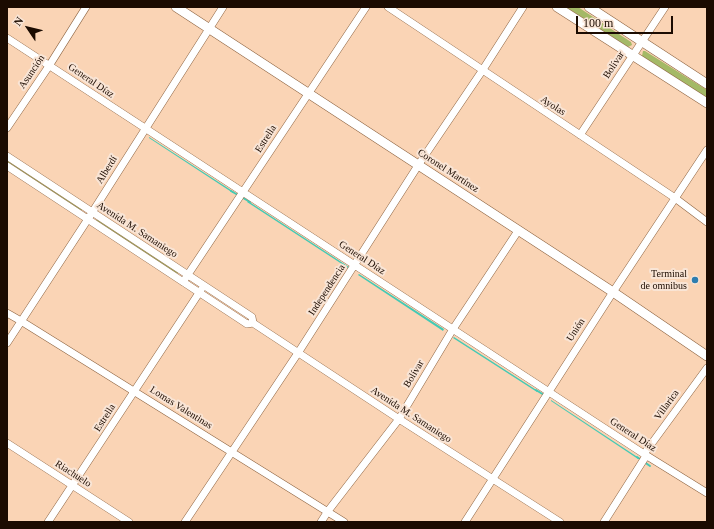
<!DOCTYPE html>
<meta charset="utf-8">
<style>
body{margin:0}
#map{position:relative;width:714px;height:529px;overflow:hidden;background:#fad4b5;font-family:Georgia,serif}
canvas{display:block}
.frame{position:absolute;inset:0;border:8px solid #1b0b01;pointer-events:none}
.north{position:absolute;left:8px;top:8px;width:40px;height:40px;-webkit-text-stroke:3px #f9e5d6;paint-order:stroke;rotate:305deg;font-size:11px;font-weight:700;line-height:16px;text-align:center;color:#1b0b01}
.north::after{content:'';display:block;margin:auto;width:14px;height:18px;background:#1b0b01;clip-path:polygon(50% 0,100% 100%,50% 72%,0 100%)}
.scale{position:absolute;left:576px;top:16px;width:97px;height:18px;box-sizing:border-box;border:2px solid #1b0b01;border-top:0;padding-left:5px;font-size:12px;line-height:14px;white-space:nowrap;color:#1b0b01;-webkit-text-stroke:3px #f9e5d6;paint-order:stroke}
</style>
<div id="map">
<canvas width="714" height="529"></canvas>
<div class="frame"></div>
<div class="north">N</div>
<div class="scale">100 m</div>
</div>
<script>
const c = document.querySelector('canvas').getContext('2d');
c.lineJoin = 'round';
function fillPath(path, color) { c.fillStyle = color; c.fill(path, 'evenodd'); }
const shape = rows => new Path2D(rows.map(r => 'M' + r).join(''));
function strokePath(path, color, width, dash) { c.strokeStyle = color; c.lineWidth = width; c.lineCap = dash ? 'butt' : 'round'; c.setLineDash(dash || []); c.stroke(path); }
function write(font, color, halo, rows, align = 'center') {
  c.font = font + ' Georgia,serif'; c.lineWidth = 4; c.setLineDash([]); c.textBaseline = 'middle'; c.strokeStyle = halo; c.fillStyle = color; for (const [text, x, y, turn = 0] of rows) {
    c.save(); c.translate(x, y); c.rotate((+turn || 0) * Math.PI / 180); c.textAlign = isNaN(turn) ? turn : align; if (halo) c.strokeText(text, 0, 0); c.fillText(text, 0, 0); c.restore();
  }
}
fillPath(shape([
 [566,7,578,7,631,42,632,45,628,47],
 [643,51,645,51,707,90,707,98,642,56],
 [7,159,82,209,82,210,80,211,7,163],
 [97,219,178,272,178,273,177,274,96,221]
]), '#a4b967');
fillPath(shape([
 [149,137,234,192,233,193,149,138],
 [248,201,349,267,348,268,247,202],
 [359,274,444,329,443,331,358,275],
 [454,337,538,391,537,392,453,338],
 [551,400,639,458,638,459,551,401]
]), '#43cab5');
strokePath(shape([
 [231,191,250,202],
 [536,390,544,395],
 [637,457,650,466]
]), '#43cab5', 2);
const minor = shape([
 [388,7,675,198,707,222],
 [7,38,644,454,707,493],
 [7,128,49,66,86,7],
 [580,135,665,7],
 [7,156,249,315,252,317,253,323],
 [7,166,244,322,247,324,253,323,399,419,560,522],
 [183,282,366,7],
 [7,313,21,321,344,522],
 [7,343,88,219,223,7],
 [7,443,129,522],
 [644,454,707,368],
 [48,522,201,290],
 [185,522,298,353,419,164,482,71,523,7],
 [321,522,328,511,399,419,453,329,518,231],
 [465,522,613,292,707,150],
 [604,522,646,456]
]);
const tertiary = shape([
 [176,7,613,292,707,356],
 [557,7,707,103],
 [589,7,707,84]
]);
strokePath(minor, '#8e6441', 8);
strokePath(tertiary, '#8e6441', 10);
strokePath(minor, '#fff', 7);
strokePath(tertiary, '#fff', 9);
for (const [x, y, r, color] of [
 [695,280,4,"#2e7daf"]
]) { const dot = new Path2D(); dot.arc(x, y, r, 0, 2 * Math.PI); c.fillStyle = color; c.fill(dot); strokePath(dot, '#f9e5d6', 1.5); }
write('10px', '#1b0b01', '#f9e5d6', [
 ["Bolívar",614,65,-57],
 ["Asunción",32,72,-56],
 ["General Díaz",91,81,34],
 ["Ayolas",553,106,33],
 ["Estrella",266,139,-57],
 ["Alberdí",107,170,-58],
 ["Coronel Martínez",448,171,33],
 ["Avenida M. Samaniego",137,230,33],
 ["General Díaz",362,258,33],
 ["Independencia",327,290,-57],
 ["Unión",576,330,-57],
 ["Bolívar",414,374,-59],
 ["Villarica",667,405,-54],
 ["Lomas Valentinas",181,408,32],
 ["Avenida M. Samaniego",411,415,33],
 ["Estrella",105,418,-57],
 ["General Díaz",633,435,33],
 ["Riachuelo",73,474,33]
]);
write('10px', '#1b0b01', '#f9e5d6', [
 ["Terminal",687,274],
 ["de omnibus",687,286]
], 'right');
</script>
